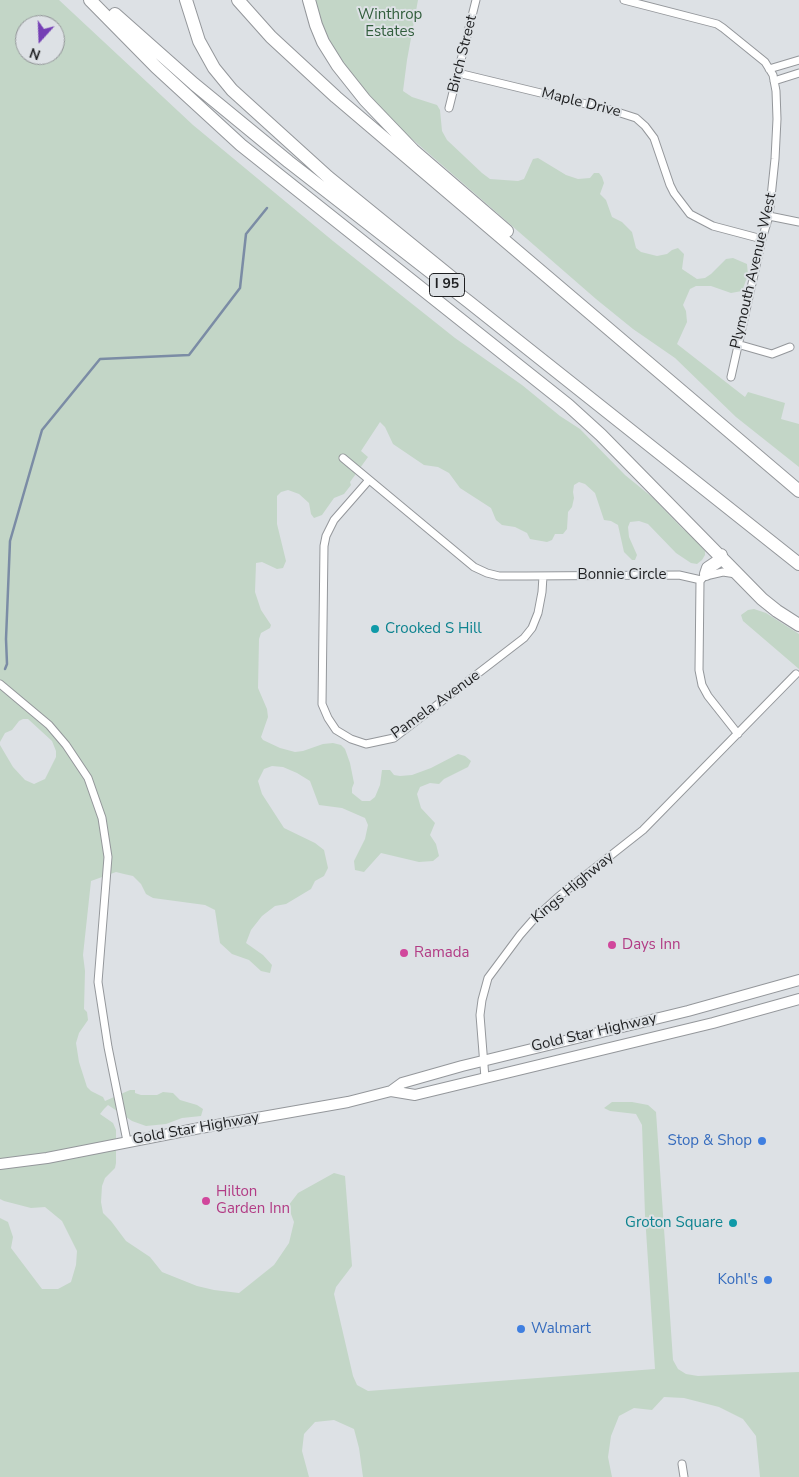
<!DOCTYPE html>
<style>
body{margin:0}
#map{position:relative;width:799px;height:1477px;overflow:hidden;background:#dde1e5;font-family:"Nunito Sans",sans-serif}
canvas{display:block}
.north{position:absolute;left:15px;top:15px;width:50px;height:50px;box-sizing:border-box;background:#dde1e5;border:1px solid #919497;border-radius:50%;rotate:200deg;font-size:14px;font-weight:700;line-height:20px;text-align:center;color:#1f2022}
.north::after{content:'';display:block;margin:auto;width:18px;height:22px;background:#753fb5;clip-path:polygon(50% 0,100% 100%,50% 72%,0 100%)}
</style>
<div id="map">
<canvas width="799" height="1477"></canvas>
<div class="north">N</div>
</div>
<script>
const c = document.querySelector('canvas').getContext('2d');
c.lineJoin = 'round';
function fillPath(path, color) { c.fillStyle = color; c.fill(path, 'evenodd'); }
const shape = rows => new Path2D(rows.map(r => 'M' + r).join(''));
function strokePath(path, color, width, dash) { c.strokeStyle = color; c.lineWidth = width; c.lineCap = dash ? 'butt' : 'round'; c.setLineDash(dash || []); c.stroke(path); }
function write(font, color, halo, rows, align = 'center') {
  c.font = font + ' "Nunito Sans",sans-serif'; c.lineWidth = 4; c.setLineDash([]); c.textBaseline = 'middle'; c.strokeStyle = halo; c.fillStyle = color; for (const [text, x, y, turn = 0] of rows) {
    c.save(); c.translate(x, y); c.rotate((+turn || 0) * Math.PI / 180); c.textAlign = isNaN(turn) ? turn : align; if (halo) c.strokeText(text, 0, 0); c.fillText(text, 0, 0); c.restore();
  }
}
fillPath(shape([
 [0,0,59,0,193,125,333,241,455,338,522,385,560,416,580,429,625,475,652,497,683,529,692,536,705,551,705,555,702,560,697,564,691,563,676,553,648,524,639,521,630,522,628,527,629,537,637,555,635,560,632,560,624,552,618,525,611,521,604,520,595,493,585,484,579,482,574,485,573,492,574,498,572,507,568,512,567,529,563,534,555,534,552,540,547,542,530,539,527,533,515,527,502,525,496,520,491,508,460,488,449,473,438,467,424,465,393,444,385,427,380,422,361,451,368,457,350,482,351,485,344,494,334,498,322,515,314,518,311,514,309,503,299,494,288,490,281,492,277,496,277,524,286,561,283,568,277,569,262,562,256,563,255,592,261,610,271,625,270,628,261,633,259,639,258,688,267,709,268,717,261,737,263,740,280,748,295,752,303,751,323,744,333,743,341,745,345,749,350,763,354,783,352,788,352,793,362,801,370,801,375,797,380,785,382,770,390,770,394,775,400,776,412,775,431,768,458,754,465,756,471,761,468,767,444,779,439,784,430,783,420,787,417,794,421,808,435,823,430,835,436,844,439,856,433,861,419,862,381,853,364,872,355,870,354,861,365,839,368,825,365,818,342,808,319,805,310,781,297,773,283,767,272,766,264,769,258,781,262,794,284,828,315,843,324,850,328,868,324,876,315,881,311,889,286,904,275,906,262,916,251,930,246,943,263,955,272,965,270,973,261,971,249,960,232,954,220,943,215,910,205,905,153,898,146,894,141,884,133,876,124,874,116,872,91,881,83,955,85,971,84,1009,87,1012,88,1020,79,1033,76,1043,79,1062,87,1087,91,1091,103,1097,105,1101,130,1090,135,1090,135,1093,141,1095,157,1095,163,1092,173,1093,180,1100,197,1105,203,1109,201,1116,182,1118,166,1124,146,1126,132,1121,108,1105,104,1109,100,1114,113,1123,116,1130,116,1163,115,1168,105,1178,102,1186,101,1202,103,1213,111,1221,126,1241,150,1257,162,1272,197,1286,214,1290,239,1293,274,1265,289,1243,294,1222,288,1206,298,1193,334,1173,345,1176,352,1266,336,1287,334,1294,353,1376,357,1385,368,1391,655,1369,645,1215,642,1125,636,1114,610,1111,604,1108,612,1102,632,1102,648,1105,656,1112,673,1360,678,1369,686,1374,698,1376,799,1372,799,1477,760,1477,756,1436,743,1419,719,1407,684,1398,664,1397,652,1410,634,1408,619,1416,611,1436,608,1457,612,1477,363,1477,359,1448,354,1429,334,1420,315,1422,304,1434,302,1451,309,1477,0,1477,0,1218,8,1222,13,1237,11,1248,42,1289,58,1289,71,1282,76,1265,77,1251,62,1221,45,1207,31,1208,4,1201,0,1199,0,745,13,767,25,780,34,784,45,779,56,757,56,751,52,741,28,719,23,719,19,721,12,730,5,733,0,742],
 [25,25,55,25,55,55,25,55],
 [313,0,418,0,407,60,403,91,412,97,437,105,440,110,442,131,447,140,482,173,490,179,518,181,524,179,533,159,538,158,566,175,578,179,590,178,594,173,599,173,602,177,604,183,600,194,606,200,612,217,622,222,632,232,636,248,641,252,657,256,667,254,672,250,678,248,684,254,682,269,697,279,705,278,711,274,726,259,733,258,747,264,748,275,742,291,731,293,711,286,696,286,690,289,683,305,686,311,687,322,677,344,745,397,748,392,785,403,781,419,799,424,799,467,736,417,675,358,633,329,596,299,396,125,352,75,333,47,323,26],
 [754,609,766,613,799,634,799,669,743,621,741,615,748,610]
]), '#c3d6c7');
strokePath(shape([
 [5,669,7,664,6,639,10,541,42,430,100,359,189,355,240,288,246,234,267,208]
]), '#7b8ca5', 2.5);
const street = shape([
 [624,0,717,24,723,28,765,62,773,75,776,91,777,119,775,159,769,216,762,239,731,377],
 [769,69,799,60],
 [458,73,611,110,636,118,645,126,654,138,670,185,674,193,690,214,713,226,762,239],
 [774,81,799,73],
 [449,108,476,0],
 [769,216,799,222],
 [737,344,772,354,790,347],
 [343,458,474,567,487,573,499,576,526,576,679,575,701,580],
 [369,480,334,520,326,536,324,546,322,704,328,718,336,730,351,739,366,744,394,738,524,638,532,628,538,613,542,592,543,576],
 [736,574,723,572,710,575,706,574,700,581,699,670,702,685,708,696,738,734],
 [0,684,49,725,66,745,88,778,102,818,108,857,98,982,108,1047,127,1141],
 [485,1078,480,1015,482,1000,488,978,520,935,534,919,558,897,643,830,796,674],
 [682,1464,684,1477]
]);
const secondary = shape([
 [391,1091,415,1095,713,1023,799,999],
 [0,1164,47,1158,200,1128,348,1102,391,1091,402,1083,462,1066,688,1011,799,980]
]);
const highway = shape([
 [90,0,156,67,241,145,568,405,601,435,762,599,777,611,799,625],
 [186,0,199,41,214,68,232,90,328,177,456,281],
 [238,0,271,37,336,97,799,491],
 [309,0,316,25,323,42,338,66,365,100,413,150,507,231],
 [115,14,194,84,289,162,469,302,799,564],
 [706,574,708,568,717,562,721,555]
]);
strokePath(street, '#94979b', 9);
strokePath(secondary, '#94979b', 12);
strokePath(highway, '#94979b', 14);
strokePath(street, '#fff', 7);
strokePath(secondary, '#fff', 10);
strokePath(highway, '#fff', 12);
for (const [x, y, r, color] of [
 [375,629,5,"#0f9aa8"],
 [612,945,5,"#d1479c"],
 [404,953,5,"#d1479c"],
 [762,1141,5,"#3f7fe0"],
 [206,1201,5,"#d1479c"],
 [733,1223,5,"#0f9aa8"],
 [768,1280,5,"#3f7fe0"],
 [521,1329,5,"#3f7fe0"]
]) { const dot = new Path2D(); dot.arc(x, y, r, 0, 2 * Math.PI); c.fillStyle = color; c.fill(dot); strokePath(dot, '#dde1e5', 2); }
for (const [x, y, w] of [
 [447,285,35]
]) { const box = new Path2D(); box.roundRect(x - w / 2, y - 11.5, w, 23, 4); c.fillStyle = '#dde1e5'; c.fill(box); strokePath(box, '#1f2022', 1); }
write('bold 14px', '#1f2022', null, [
 ["I 95",447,285]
]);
write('15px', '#325e3d', '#dde1e5', [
 ["Winthrop",390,15],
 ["Estates",390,32]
]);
write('15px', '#1f2022', '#dde1e5', [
 ["Birch Street",463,54,-76],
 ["Maple Drive",581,103,14],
 ["Plymouth Avenue West",754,271,-77],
 ["Bonnie Circle",622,575],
 ["Pamela Avenue",436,705,-36],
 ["Kings Highway",573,888,-40],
 ["Gold Star Highway",594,1033,-13],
 ["Gold Star Highway",196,1129,-10]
]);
write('15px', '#0d838f', '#dde1e5', [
 ["Crooked S Hill",385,629],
 ["Groton Square",723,1223,"right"]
], 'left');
write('15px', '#b23c85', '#dde1e5', [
 ["Days Inn",622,945],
 ["Ramada",414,953],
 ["Hilton",216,1192],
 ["Garden Inn",216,1209]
], 'left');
write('15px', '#366cbe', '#dde1e5', [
 ["Stop & Shop",752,1141],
 ["Kohl's",758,1280],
 ["Walmart",531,1329,"left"]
], 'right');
</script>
